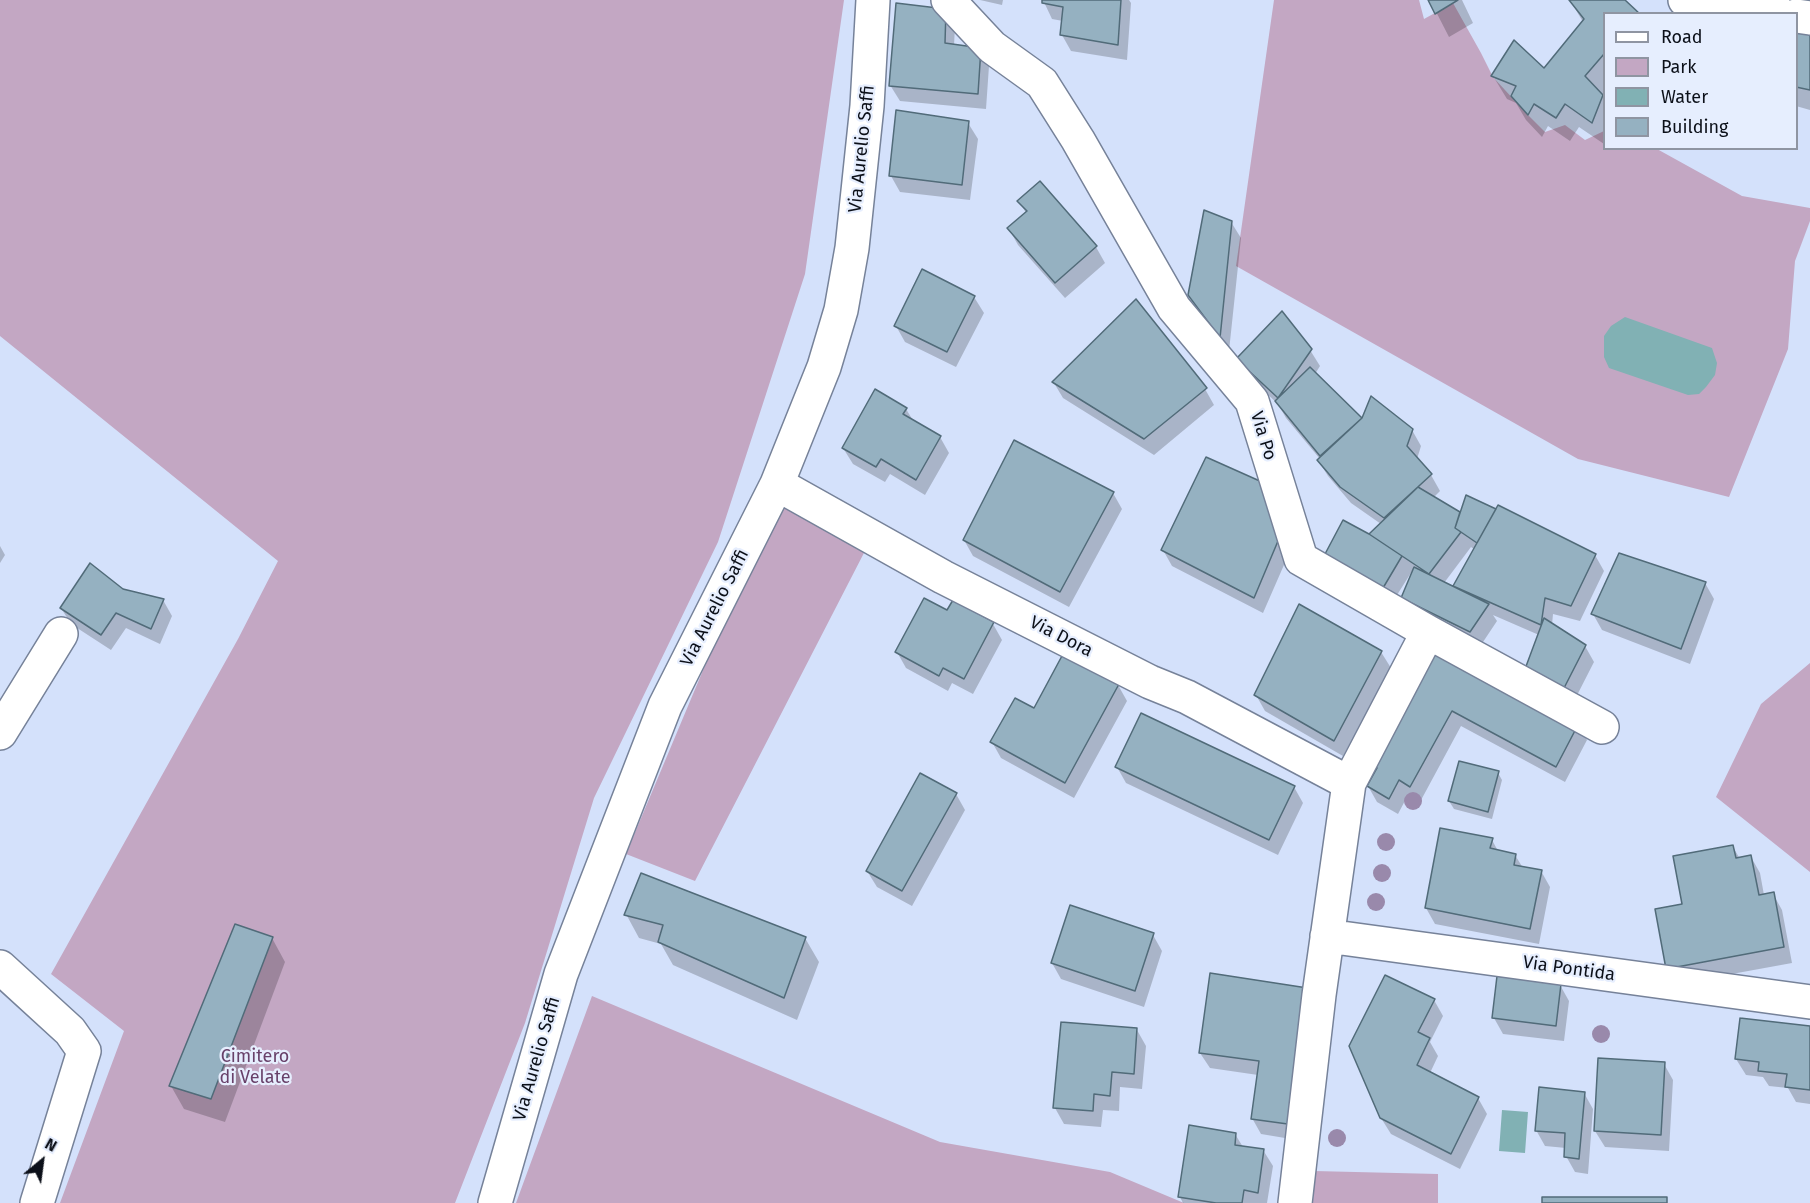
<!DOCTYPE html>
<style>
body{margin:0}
#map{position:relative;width:1810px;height:1203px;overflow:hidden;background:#d4e1fb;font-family:"Fira Sans",sans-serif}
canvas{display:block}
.legend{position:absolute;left:1603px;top:12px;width:195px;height:138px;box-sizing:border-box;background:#e6eefe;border:2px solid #8f95a2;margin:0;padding:8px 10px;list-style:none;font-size:18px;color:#0c1019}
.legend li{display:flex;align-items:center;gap:12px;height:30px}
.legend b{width:30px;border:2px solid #8f95a2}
.north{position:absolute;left:12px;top:1131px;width:60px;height:60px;-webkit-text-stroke:4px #e6eefe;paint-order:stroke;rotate:29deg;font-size:16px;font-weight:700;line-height:24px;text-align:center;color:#0c1019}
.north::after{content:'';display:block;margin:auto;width:21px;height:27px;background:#0c1019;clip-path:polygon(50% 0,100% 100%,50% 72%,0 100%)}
</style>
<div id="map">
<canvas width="1810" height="1203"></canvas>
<ul class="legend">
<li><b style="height:8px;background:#fff"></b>Road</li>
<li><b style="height:16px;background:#c3a7c3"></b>Park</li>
<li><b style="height:16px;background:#81b1b4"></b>Water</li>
<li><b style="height:16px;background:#95b1c1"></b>Building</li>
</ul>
<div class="north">N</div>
</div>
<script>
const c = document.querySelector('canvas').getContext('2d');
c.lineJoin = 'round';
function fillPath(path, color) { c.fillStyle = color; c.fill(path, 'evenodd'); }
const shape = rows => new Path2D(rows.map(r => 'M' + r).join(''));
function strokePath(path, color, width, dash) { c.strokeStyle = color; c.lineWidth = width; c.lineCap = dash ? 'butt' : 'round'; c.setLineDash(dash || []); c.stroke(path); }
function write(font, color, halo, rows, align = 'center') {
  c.font = font + ' "Fira Sans",sans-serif'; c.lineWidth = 4.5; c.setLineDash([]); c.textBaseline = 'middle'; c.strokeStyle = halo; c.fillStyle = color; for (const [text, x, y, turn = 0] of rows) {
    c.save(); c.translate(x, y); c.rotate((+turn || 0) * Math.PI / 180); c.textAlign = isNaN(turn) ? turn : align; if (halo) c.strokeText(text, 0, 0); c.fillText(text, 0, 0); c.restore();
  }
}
fillPath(shape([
 [0,0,844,0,805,274,718,542,594,798,525,1023,455,1203,60,1203,124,1031,51,974,238,639,278,561,0,336],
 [1274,0,1419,0,1424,19,1453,3,1481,53,1493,77,1528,115,1545,132,1565,125,1585,140,1604,131,1604,148,1657,149,1742,196,1810,208,1810,221,1795,261,1788,349,1729,497,1578,459,1236,266],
 [781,498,866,549,695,881,626,854,714,644],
 [1810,663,1810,872,1716,797,1761,704],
 [592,996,940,1142,1110,1172,1184,1203,516,1203],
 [1314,1171,1438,1174,1438,1203,1313,1203]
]), '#c3a7c3');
fillPath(shape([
 [1625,317,1712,348,1717,363,1715,375,1706,387,1699,394,1688,395,1609,368,1604,357,1604,336,1611,326],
 [1502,1110,1528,1112,1525,1153,1499,1151]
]), '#81b1b4');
fillPath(shape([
 [980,0,1003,0,1002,5],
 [1043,0,1129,0,1131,3,1127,60,1071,51,1062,35,1063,21,1052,19],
 [1430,0,1462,0,1473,23,1449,37],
 [1570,0,1623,0,1604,14,1604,93,1602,96,1604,100,1604,144,1579,127,1570,141,1548,126,1542,137,1526,120,1516,103,1507,99,1493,76,1544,70,1583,22],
 [945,10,955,26,954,46,980,50,989,66,986,109,900,101,890,85],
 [1796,33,1810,35,1810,110,1796,106],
 [968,123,978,139,970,200,900,192,891,176],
 [1040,183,1096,247,1105,263,1065,298,1018,245,1009,229,1026,213,1019,201],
 [1231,222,1241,238,1229,351,1199,311,1189,295],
 [974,297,984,313,956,367,905,342,896,326],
 [1310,350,1320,366,1315,374,1363,420,1412,430,1421,446,1417,459,1431,475,1440,491,1433,498,1461,515,1595,555,1604,571,1580,621,1553,614,1552,625,1585,646,1594,662,1571,707,1539,635,1493,615,1497,621,1479,648,1412,614,1403,598,1415,568,1414,568,1392,603,1336,570,1381,524,1351,503,1328,476,1318,460,1320,459,1286,418,1278,404,1247,375,1238,359],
 [1471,547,1475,550,1454,588,1444,583],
 [1054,383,1205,389,1214,405,1154,455,1063,398],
 [906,409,914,422,940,437,949,453,925,495,890,474,885,482,853,464,843,448],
 [1261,483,1287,558,1263,613,1172,566,1163,550],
 [1113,493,1122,509,1069,607,973,556,964,540],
 [0,546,5,555,0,563],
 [1705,583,1714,599,1690,664,1602,630,1593,614],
 [122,590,163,600,172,616,160,644,126,628,111,650,71,624,61,608],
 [948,612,993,624,1002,640,973,694,952,683,948,691,906,668,897,652],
 [1436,647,1578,724,1587,740,1565,782,1461,726,1420,802,1408,795,1398,814,1377,802,1368,786,1376,772,1373,765],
 [1381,652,1391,668,1343,756,1265,711,1256,695],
 [1118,685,1127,701,1074,798,1001,758,992,742,1034,710],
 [1117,767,1294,787,1303,803,1278,855,1126,783],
 [1498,773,1502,780,1492,819,1454,809,1449,801],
 [956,794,965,810,912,906,877,887,867,871],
 [1492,840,1498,851,1515,855,1523,868,1541,871,1550,887,1539,944,1435,924,1426,908],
 [1733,847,1740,859,1751,857,1760,873,1764,895,1773,894,1782,910,1792,963,1677,984,1668,968,1684,905],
 [626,914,805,938,819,962,797,1020,673,965,661,944,639,938],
 [1153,935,1162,951,1144,1007,1061,979,1052,963],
 [272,938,285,962,225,1122,184,1109,171,1086],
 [1211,975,1303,1141,1261,1134,1252,1118,1258,1075,1210,1068,1200,1053],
 [1560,985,1569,1001,1564,1041,1503,1034,1494,1018],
 [1434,1000,1443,1016,1430,1042,1438,1056,1430,1073,1478,1098,1487,1114,1460,1169,1391,1134,1381,1118,1351,1047],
 [1810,1028,1810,1104,1796,1102,1788,1088,1769,1086,1763,1077,1746,1075,1736,1059],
 [1137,1030,1146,1046,1142,1089,1120,1087,1119,1111,1103,1110,1101,1127,1064,1124,1055,1108],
 [1664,1064,1673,1080,1669,1151,1605,1147,1595,1131],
 [1584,1093,1593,1109,1588,1174,1575,1172,1566,1156,1566,1148,1545,1146,1536,1130],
 [1235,1134,1243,1147,1263,1150,1273,1166,1267,1203,1183,1203,1180,1197]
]), '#0003');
const building = shape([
 [1042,0,1121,0,1118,45,1060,35,1063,7,1042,3,1042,0],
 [1428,0,1458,0,1435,14,1428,0],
 [1569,0,1625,0,1640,14,1604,14,1604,54,1585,76,1603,95,1592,123,1565,104,1556,118,1534,104,1528,115,1511,96,1516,86,1491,76,1514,40,1544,68,1584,19,1569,0],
 [896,3,946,9,945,43,981,48,978,94,889,86,896,3],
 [1796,32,1810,34,1810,90,1796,87,1796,32],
 [896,110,969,121,962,185,889,176,896,110],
 [1040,181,1097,246,1055,283,1007,228,1027,211,1017,201,1040,181],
 [1204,210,1232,221,1220,338,1188,295,1204,210],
 [922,269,975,296,947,352,894,326,922,269],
 [1136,299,1207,388,1144,439,1052,382,1136,299],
 [1282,311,1312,349,1278,398,1236,359,1282,311],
 [1310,367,1362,418,1320,456,1275,401,1310,367],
 [875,389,907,408,903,414,941,436,916,480,881,459,876,467,842,448,875,389],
 [1371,396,1413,429,1407,446,1432,474,1384,518,1340,487,1317,460,1362,418,1371,396],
 [1014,440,1114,492,1060,592,963,540,1014,440],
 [1206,457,1262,482,1278,541,1254,598,1161,550,1206,457],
 [1418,487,1460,512,1455,528,1461,532,1429,574,1369,534,1418,487],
 [1466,495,1496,509,1477,543,1455,528,1466,495],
 [1498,505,1596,554,1571,606,1545,598,1541,625,1453,586,1498,505],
 [1343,520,1369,534,1402,556,1383,588,1325,554,1343,520],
 [1619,553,1706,582,1681,649,1591,614,1619,553],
 [90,563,123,589,164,599,151,629,116,613,101,635,60,608,90,563],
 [1414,567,1489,604,1470,632,1401,598,1414,567],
 [924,598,947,610,953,600,994,622,964,679,943,668,939,676,895,652,924,598],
 [1299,604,1382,651,1334,741,1254,695,1299,604],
 [1544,618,1586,645,1562,692,1525,669,1544,618],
 [1436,645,1579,723,1556,767,1452,711,1410,787,1399,780,1389,799,1367,786,1377,768,1371,765,1436,645],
 [1063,654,1119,684,1065,783,990,742,1015,698,1034,708,1063,654],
 [1141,713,1295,786,1269,840,1115,767,1141,713],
 [1459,761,1499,771,1488,812,1448,801,1459,761],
 [920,773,957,793,902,891,866,871,920,773],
 [1440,828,1493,838,1490,848,1516,854,1514,865,1542,870,1530,929,1425,908,1440,828],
 [1733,845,1736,858,1751,855,1759,895,1774,892,1784,947,1666,969,1655,909,1682,904,1673,856,1733,845],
 [641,873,806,937,784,998,658,942,663,925,624,915,641,873],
 [1070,905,1154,933,1135,991,1051,963,1070,905],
 [235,924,273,937,211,1099,169,1086,235,924],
 [1210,973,1314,989,1295,1125,1251,1119,1259,1061,1199,1053,1210,973],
 [1385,975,1435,999,1418,1032,1430,1038,1417,1065,1479,1097,1451,1154,1380,1118,1349,1046,1385,975],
 [1497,976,1561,984,1556,1026,1492,1018,1497,976],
 [1740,1018,1810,1026,1810,1090,1785,1087,1787,1074,1758,1071,1759,1062,1735,1059,1740,1018],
 [1061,1022,1137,1028,1134,1074,1112,1072,1110,1096,1094,1094,1093,1111,1053,1108,1061,1022],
 [1598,1058,1665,1062,1661,1135,1594,1131,1598,1058],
 [1539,1087,1585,1092,1579,1159,1564,1157,1565,1133,1535,1131,1539,1087],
 [1189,1125,1236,1133,1235,1145,1264,1149,1258,1193,1244,1190,1242,1203,1216,1203,1178,1197,1189,1125],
 [1542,1197,1667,1197,1667,1203,1542,1203,1542,1197]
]);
fillPath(building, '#95b1c1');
strokePath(building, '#516b79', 1.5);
const minor = shape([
 [948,0,992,47,1042,83,1078,140,1174,308,1252,401,1301,559,1428,632,1602,727],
 [1685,0,1699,7,1780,14],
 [1796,16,1810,18],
 [777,484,943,577,1150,682,1187,697,1349,783],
 [0,733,61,634],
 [1327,936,1810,1002],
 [0,967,70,1031,84,1051,37,1203],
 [495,1203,561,974,665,706,777,484,824,367,841,310,852,248,867,106,873,0],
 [1295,1203,1319,995,1349,783,1428,632]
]);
strokePath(minor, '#768299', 36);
strokePath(minor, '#fff', 33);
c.fillStyle = '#9989ab';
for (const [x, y] of [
 [1413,801],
 [1386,842],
 [1382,873],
 [1376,902],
 [1601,1034],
 [1337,1138]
]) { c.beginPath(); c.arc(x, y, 9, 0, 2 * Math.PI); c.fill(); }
write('18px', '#0c1019', '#e6eefe', [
 ["Via Aurelio Saffi",862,149,-84],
 ["Via Po",1263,436,73],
 ["Via Aurelio Saffi",715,608,-63],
 ["Via Dora",1061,637,27],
 ["Via Pontida",1569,969,8],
 ["Via Aurelio Saffi",537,1059,-74]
]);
write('18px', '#68416a', '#e6eefe', [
 ["Cimitero",255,1057],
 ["di Velate",255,1078]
]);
</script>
